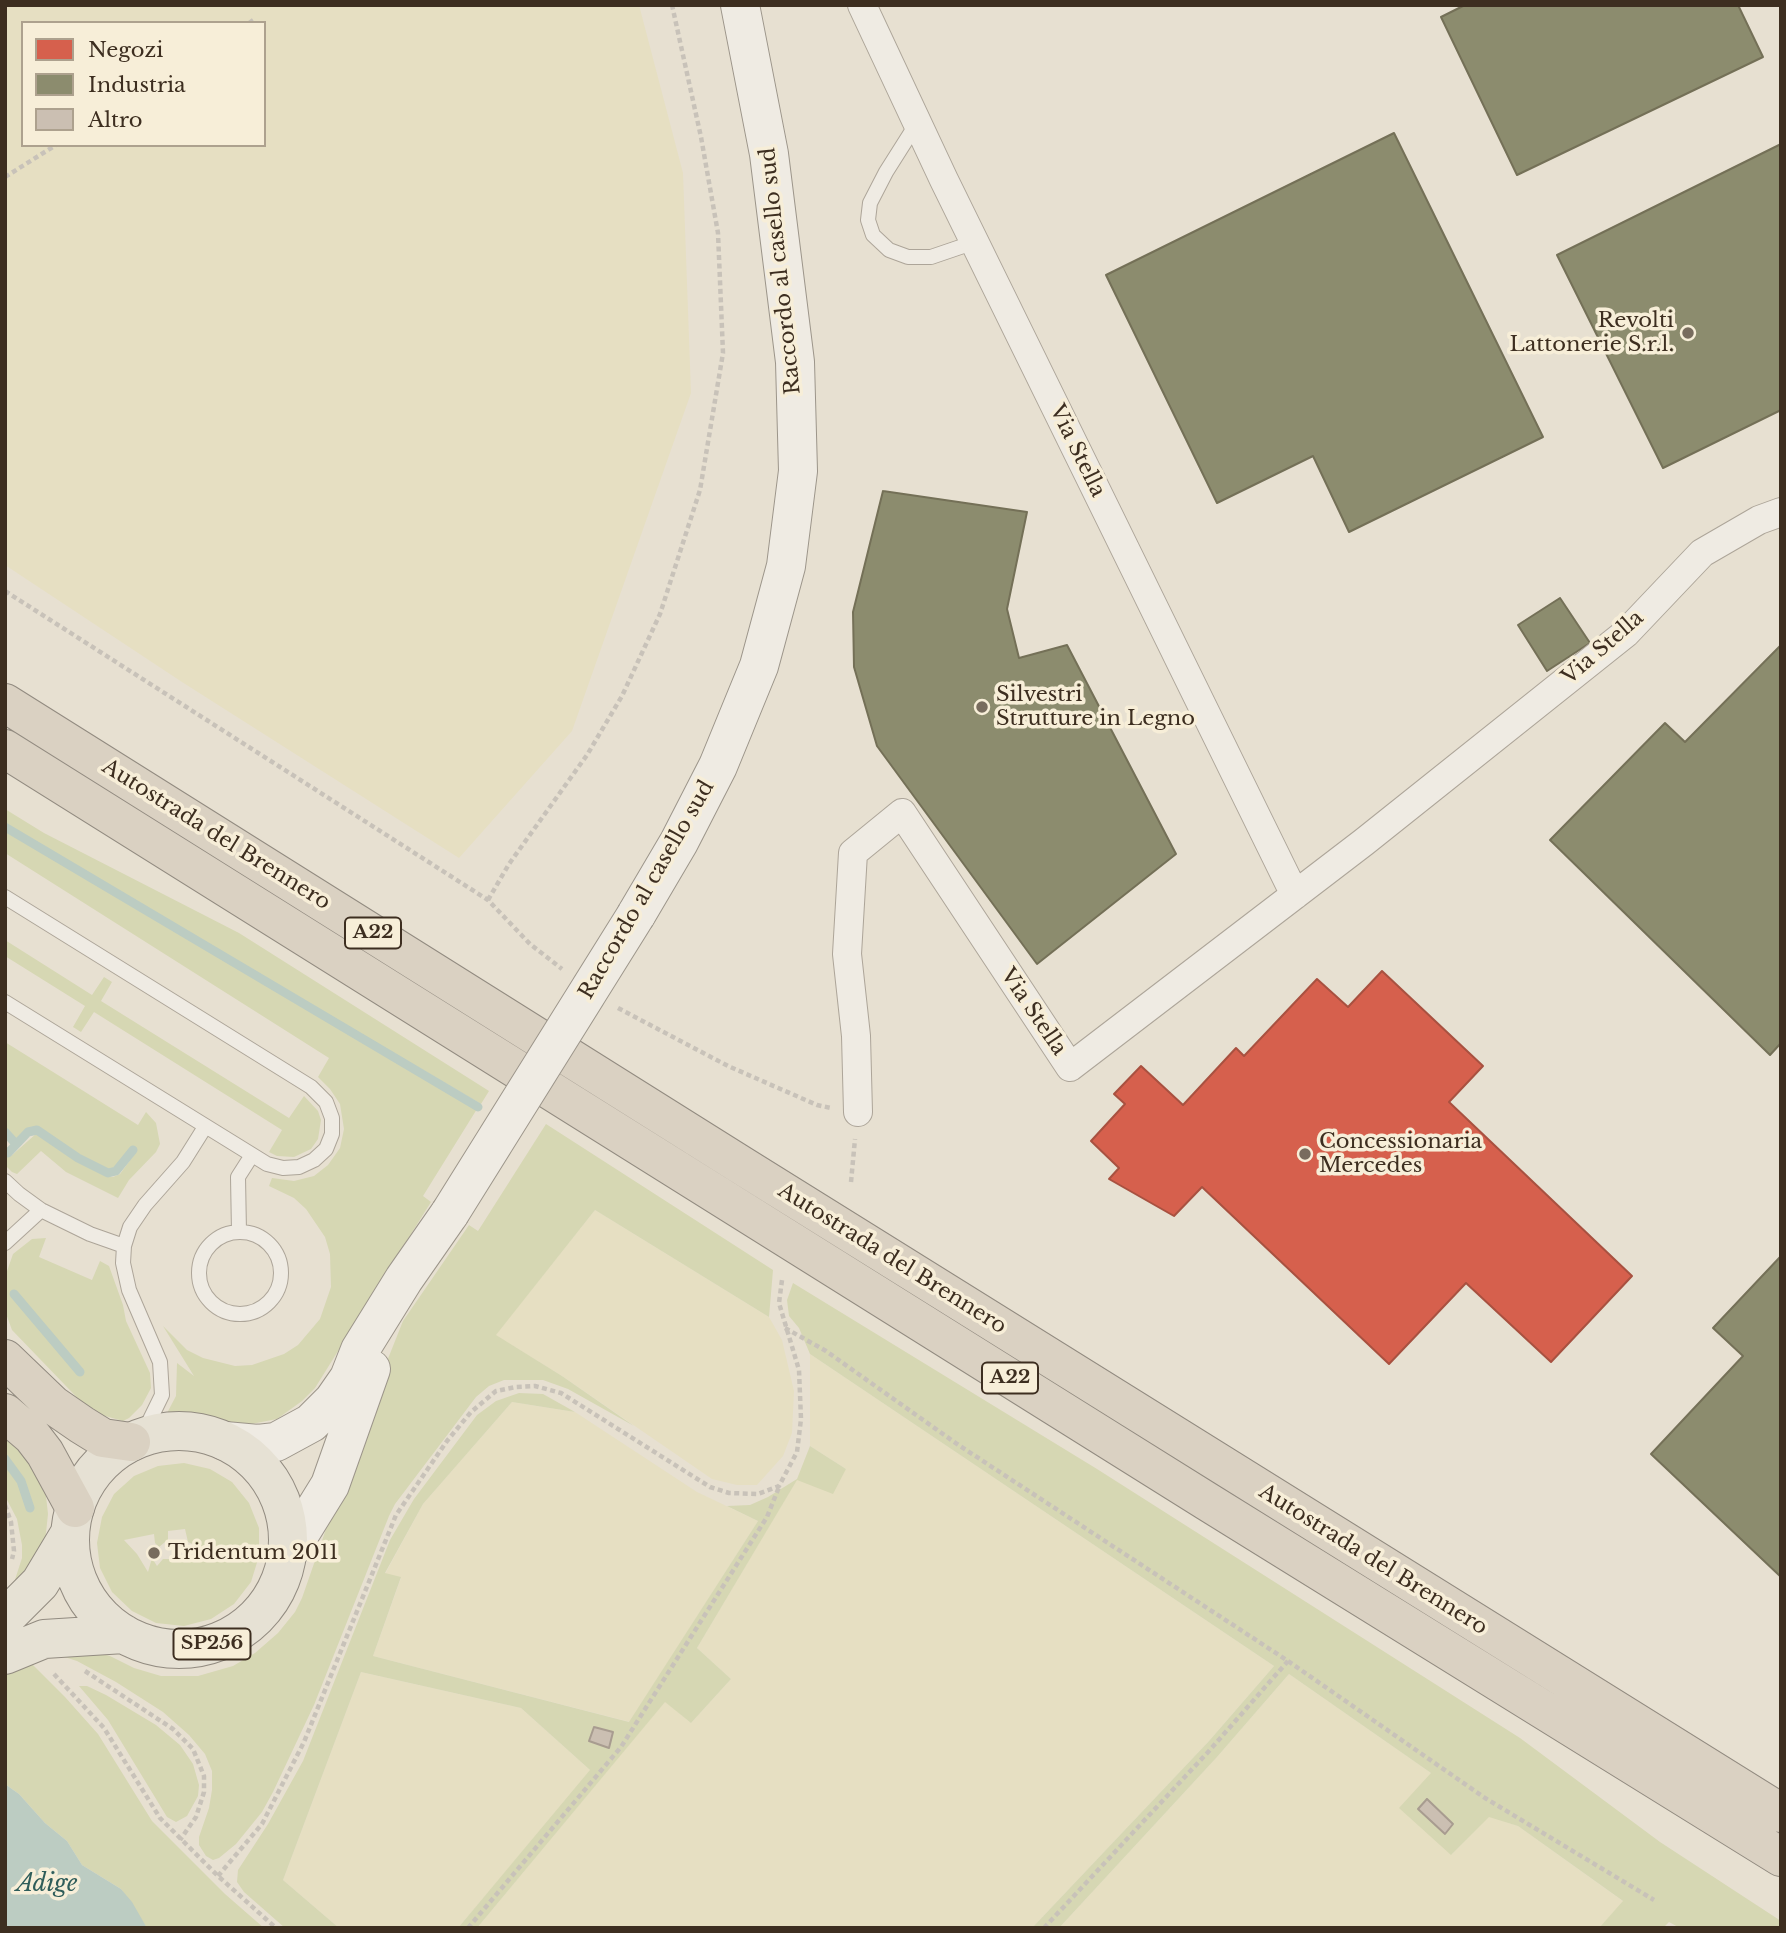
<!DOCTYPE html>
<style>
body{margin:0}
#map{position:relative;width:1786px;height:1933px;overflow:hidden;background:#e7e0d1;font-family:"Libre Baskerville",serif}
canvas{display:block}
.frame{position:absolute;inset:0;border:7px solid #3d2e20;pointer-events:none}
.legend{position:absolute;left:21px;top:21px;width:245px;height:126px;box-sizing:border-box;background:#f7eed8;border:2px solid #ada18e;margin:0;padding:9px 12px;list-style:none;font-size:21px;color:#3d2e20}
.legend li{display:flex;align-items:center;gap:14px;height:35px}
.legend b{width:35px;border:2px solid #ada18e}
</style>
<div id="map">
<canvas width="1786" height="1933"></canvas>
<div class="frame"></div>
<ul class="legend">
<li><b style="height:19px;background:#d6604d"></b>Negozi</li>
<li><b style="height:19px;background:#8c8c6e"></b>Industria</li>
<li><b style="height:19px;background:#cbbfb2"></b>Altro</li>
</ul>
</div>
<script>
const c = document.querySelector('canvas').getContext('2d');
c.lineJoin = 'round';
function fillPath(path, color) { c.fillStyle = color; c.fill(path, 'evenodd'); }
const shape = rows => new Path2D(rows.map(r => 'M' + r).join(''));
function strokePath(path, color, width, dash) { c.strokeStyle = color; c.lineWidth = width; c.lineCap = dash ? 'butt' : 'round'; c.setLineDash(dash || []); c.stroke(path); }
function write(font, color, halo, rows, align = 'center') {
  c.font = font + ' "Libre Baskerville",serif'; c.lineWidth = 7; c.setLineDash([]); c.textBaseline = 'middle'; c.strokeStyle = halo; c.fillStyle = color; for (const [text, x, y, turn = 0] of rows) {
    c.save(); c.translate(x, y); c.rotate((+turn || 0) * Math.PI / 180); c.textAlign = isNaN(turn) ? turn : align; if (halo) c.strokeText(text, 0, 0); c.fillText(text, 0, 0); c.restore();
  }
}
fillPath(shape([
 [5,5,639,5,683,173,691,393,572,731,459,858,182,682,5,565],
 [23,23,264,23,264,145,23,145],
 [595,1210,769,1317,782,1340,794,1391,792,1433,783,1456,757,1485,737,1485,712,1479,562,1376,495,1335],
 [810,1354,1274,1666,1209,1741,1032,1928,477,1928,665,1701,691,1723,731,1679,697,1648,797,1479,846,1469,810,1446],
 [512,1402,575,1412,697,1492,758,1521,630,1722,373,1656,401,1578,385,1574,423,1504],
 [361,1672,521,1708,591,1771,458,1928,339,1928,283,1880],
 [1289,1674,1431,1773,1452,1854,1489,1816,1518,1826,1624,1902,1599,1928,1059,1928,1217,1757]
]), '#e6dfc2');
fillPath(shape([
 [5,809,44,833,239,933,489,1091,481,1104,5,825],
 [5,830,477,1109,423,1196,431,1202,315,1388,302,1401,277,1419,241,1426,217,1420,166,1415,176,1396,177,1363,194,1376,163,1326,187,1350,203,1358,235,1366,252,1365,284,1354,298,1345,320,1319,331,1287,330,1254,325,1237,306,1209,294,1198,269,1186,272,1178,294,1181,314,1176,328,1165,340,1148,344,1129,340,1104,330,1089,318,1077,329,1058,5,853],
 [5,940,92,995,104,977,112,982,101,1001,289,1118,304,1096,318,1111,321,1120,318,1139,311,1149,294,1157,277,1156,269,1152,282,1130,94,1012,81,1032,73,1027,85,1006,5,956],
 [5,1042,138,1125,146,1112,156,1123,160,1144,156,1152,129,1180,118,1198,66,1172,41,1151,17,1174,12,1172,5,1165,5,1150,11,1156,37,1133,78,1162,108,1177,113,1177,120,1174,136,1152,130,1148,115,1167,109,1170,81,1156,39,1128,29,1129,17,1141,5,1128],
 [546,1124,773,1270,769,1317,595,1210,496,1335,562,1376,634,1426,568,1389,543,1380,504,1380,489,1386,476,1397,395,1504,389,1516,314,1705,273,1792,262,1812,236,1844,219,1858,213,1860,206,1856,199,1845,199,1837,209,1808,212,1790,212,1771,205,1754,189,1735,163,1712,116,1682,77,1661,46,1651,89,1650,110,1656,134,1668,161,1676,198,1676,233,1666,255,1653,278,1633,295,1612,302,1598,366,1414,403,1321,469,1225,478,1231],
 [46,1238,39,1257,92,1280,100,1261,109,1266,123,1305,126,1321,150,1373,151,1388,142,1405,129,1418,123,1421,91,1412,12,1330,5,1311,5,1277,13,1254,32,1239],
 [793,1283,1097,1469,1520,1738,1660,1842,1781,1921,1781,1928,1680,1928,1669,1922,1663,1928,1599,1928,1623,1901,1518,1826,1489,1817,1451,1855,1399,1808,1431,1773,1289,1674,1217,1757,1059,1928,1032,1928,1209,1741,1274,1666,810,1354,799,1328,789,1316,787,1300],
 [519,1393,543,1394,575,1412,512,1402,423,1504,385,1573,401,1577,373,1656,629,1722,758,1521,727,1506,750,1505,768,1497,797,1479,810,1446,846,1469,833,1494,797,1480,697,1648,731,1679,691,1723,665,1702,477,1928,458,1928,590,1770,521,1708,361,1672,283,1880,339,1928,285,1928,244,1892,237,1882,238,1870,268,1824,303,1761,390,1540,414,1499,477,1415,496,1401],
 [5,1428,15,1438,45,1487,48,1514,45,1542,11,1592,22,1558,22,1545,17,1519,5,1496,5,1464,17,1481,27,1509,32,1507,22,1478,5,1454],
 [184,1463,210,1469,232,1482,249,1503,259,1528,259,1556,251,1582,234,1604,211,1619,184,1626,156,1623,132,1611,112,1592,100,1568,97,1543,102,1517,114,1494,134,1476,158,1466],
 [185,1529,188,1542,199,1547,194,1556,181,1556,176,1562,172,1559,163,1559,157,1566,152,1558,148,1572,137,1554,124,1540,154,1534,155,1543,159,1547,165,1542,168,1544,168,1531],
 [5,1637,65,1697,98,1734,152,1821,225,1894,264,1928,147,1928,121,1889,82,1865,67,1841,45,1823,19,1794,5,1784],
 [79,1686,87,1686,106,1695,156,1725,180,1745,193,1764,199,1785,198,1796,187,1816,176,1822,167,1817,108,1720]
]), '#d6d7b3');
fillPath(shape([
 [5,1784,19,1794,45,1823,67,1841,82,1865,121,1889,132,1902,147,1928,5,1928]
]), '#bcccc2');
const shops = shape([
 [1382,971,1483,1066,1449,1102,1632,1276,1551,1362,1466,1283,1389,1364,1202,1187,1174,1216,1109,1179,1119,1168,1091,1141,1125,1104,1114,1094,1141,1066,1183,1105,1236,1048,1244,1056,1317,979,1348,1007,1382,971]
]);
fillPath(shops, '#d6604d');
strokePath(shops, '#a85140', 2);
const industry = shape([
 [1465,5,1738,5,1763,57,1517,175,1441,17,1465,5],
 [1394,133,1543,437,1349,532,1313,456,1217,503,1106,275,1394,133],
 [1781,144,1781,410,1663,468,1557,255,1781,144],
 [883,491,1027,512,1007,609,1019,658,1067,645,1176,854,1037,964,877,746,854,667,853,612,883,491],
 [1560,598,1590,643,1547,671,1518,625,1560,598],
 [1781,645,1781,1043,1770,1055,1550,840,1665,723,1685,742,1781,645],
 [1781,1256,1781,1577,1651,1454,1743,1356,1713,1328,1781,1256]
]);
fillPath(industry, '#8c8c6e');
strokePath(industry, '#747057', 2);
strokePath(shape([
 [5,827,478,1107],
 [5,1132,16,1144],
 [8,1153,28,1132,37,1130,78,1158,108,1173,116,1171,133,1150],
 [14,1294,80,1372],
 [5,1459,21,1481,30,1508]
]), '#bcccc2', 9);
const building = shape([
 [594,1727,613,1732,609,1748,589,1741,594,1727],
 [1427,1799,1453,1824,1445,1834,1418,1809,1427,1799]
]);
fillPath(building, '#cbbfb2');
strokePath(building, '#a89c90', 2);
const service = shape([
 [917,123,886,172,870,203,868,220,873,235,889,250,908,257,931,257,975,242],
 [5,897,311,1087,326,1102,332,1118,332,1134,326,1149,314,1160,299,1167,283,1168,267,1164,5,1002],
 [5,1181,19,1194,41,1210,90,1234,124,1246],
 [239,1232,238,1177,252,1155],
 '199 1273a41 41 0 1 1 82 0a41 41 0 1 1-82 0Z',
 [5,1243,41,1210],
 [141,1438,162,1395,160,1362,129,1290,123,1263,124,1246,130,1227,145,1205,183,1162,205,1127]
]);
const minor = shape([
 [862,5,944,180,1295,895],
 [858,1112,856,1036,847,954,853,853,902,813,1070,1067,1364,842,1626,633,1702,553,1759,520,1781,512]
]);
const secondary = shape([
 [636,915,679,842,718,766,759,666,786,566,798,471,795,362,769,154,740,5],
 [225,1441,258,1444,276,1442,311,1423,333,1401,349,1378,360,1350,404,1279,450,1213],
 [288,1553,330,1485,371,1369]
]);
const primary = shape([
 '70 1540a109 109 0 1 1 218 0a109 109 0 1 1-218 0Z',
 [5,1618,40,1583,70,1533],
 [5,1655,44,1639,124,1634]
]);
const motorway = shape([
 [5,703,741,1165,1781,1813],
 [5,749,1208,1502,1781,1857],
 [5,1359,53,1405,82,1425,103,1438,131,1442],
 [5,1413,32,1436,45,1453,75,1508]
]);
strokePath(service, '#ada599', 16);
strokePath(minor, '#ada599', 30);
strokePath(secondary, '#9c958a', 40);
strokePath(primary, '#928b80', 40);
strokePath(motorway, '#928b80', 40);
strokePath(shape([
 [249,23,255,19],
 [5,177,56,145],
 [5,591,488,900,530,944,562,969],
 [488,900,509,864,587,755,622,696,660,614,700,490,723,353,718,233,701,137,672,5],
 [618,1008,728,1066,817,1105,831,1108],
 [851,1182,855,1139],
 [785,1328,826,1351,957,1444,1288,1661,1485,1798,1654,1900],
 [5,1505,11,1522,14,1551,12,1559],
 [85,1671,173,1729,193,1749,204,1776,204,1792,196,1817,180,1840],
 [54,1674,104,1728,160,1818,218,1876,276,1928],
 [218,1876,262,1824,304,1742,396,1515,447,1441,471,1412,496,1391,516,1387,535,1386,561,1393,710,1487,729,1493,758,1494,779,1486,797,1452,801,1419,799,1370,779,1303,782,1280],
 [468,1928,621,1747,767,1517,779,1487],
 [1044,1928,1209,1751,1288,1661]
]), '#c8c2b9', 4.5, [5, 3.5]);
strokePath(service, '#efebe3', 14);
strokePath(minor, '#efebe3', 28);
strokePath(secondary, '#efebe3', 38);
strokePath(primary, '#e6e1d4', 38);
strokePath(motorway, '#dad1c2', 38);
const secondaryBridge = shape([
 [450,1213,636,915]
]);
strokePath(secondaryBridge, '#9c958a', 40, []);
strokePath(secondaryBridge, '#efebe3', 38);
for (const [x, y, r, color] of [
 [1688,333,7,"#786c5e"],
 [982,707,7,"#786c5e"],
 [1305,1154,7,"#786c5e"],
 [154,1553,7,"#786c5e"]
]) { const dot = new Path2D(); dot.arc(x, y, r, 0, 2 * Math.PI); c.fillStyle = color; c.fill(dot); strokePath(dot, '#f7eed8', 2.5); }
for (const [x, y, w] of [
 [373,933,56],
 [1010,1378,56],
 [212,1644,77]
]) { const box = new Path2D(); box.roundRect(x - w / 2, y - 15.5, w, 31, 5); c.fillStyle = '#f7eed8'; c.fill(box); strokePath(box, '#3d2e20', 2); }
write('bold 19px', '#3d2e20', null, [
 ["A22",373,933],
 ["A22",1010,1378],
 ["SP256",212,1644]
]);
write('21px', '#3d2e20', '#f7eed8', [
 ["Raccordo al casello sud",781,271,-96],
 ["Via Stella",1077,451,64],
 ["Via Stella",1603,648,-41],
 ["Autostrada del Brennero",216,835,32],
 ["Raccordo al casello sud",647,890,-60],
 ["Via Stella",1033,1012,56],
 ["Autostrada del Brennero",892,1259,32],
 ["Autostrada del Brennero",1373,1560,32]
]);
write('21px', '#3d2e20', '#f7eed8', [
 ["Revolti",1674,321,"right"],
 ["Lattonerie S.r.l.",1674,345,"right"],
 ["Silvestri",996,695],
 ["Strutture in Legno",996,719],
 ["Concessionaria",1319,1142],
 ["Mercedes",1319,1166],
 ["Tridentum 2011",168,1553]
], 'left');
write('italic 23px', '#2f5d5a', '#f7eed8', [
 ["Adige",47,1885]
]);
</script>
